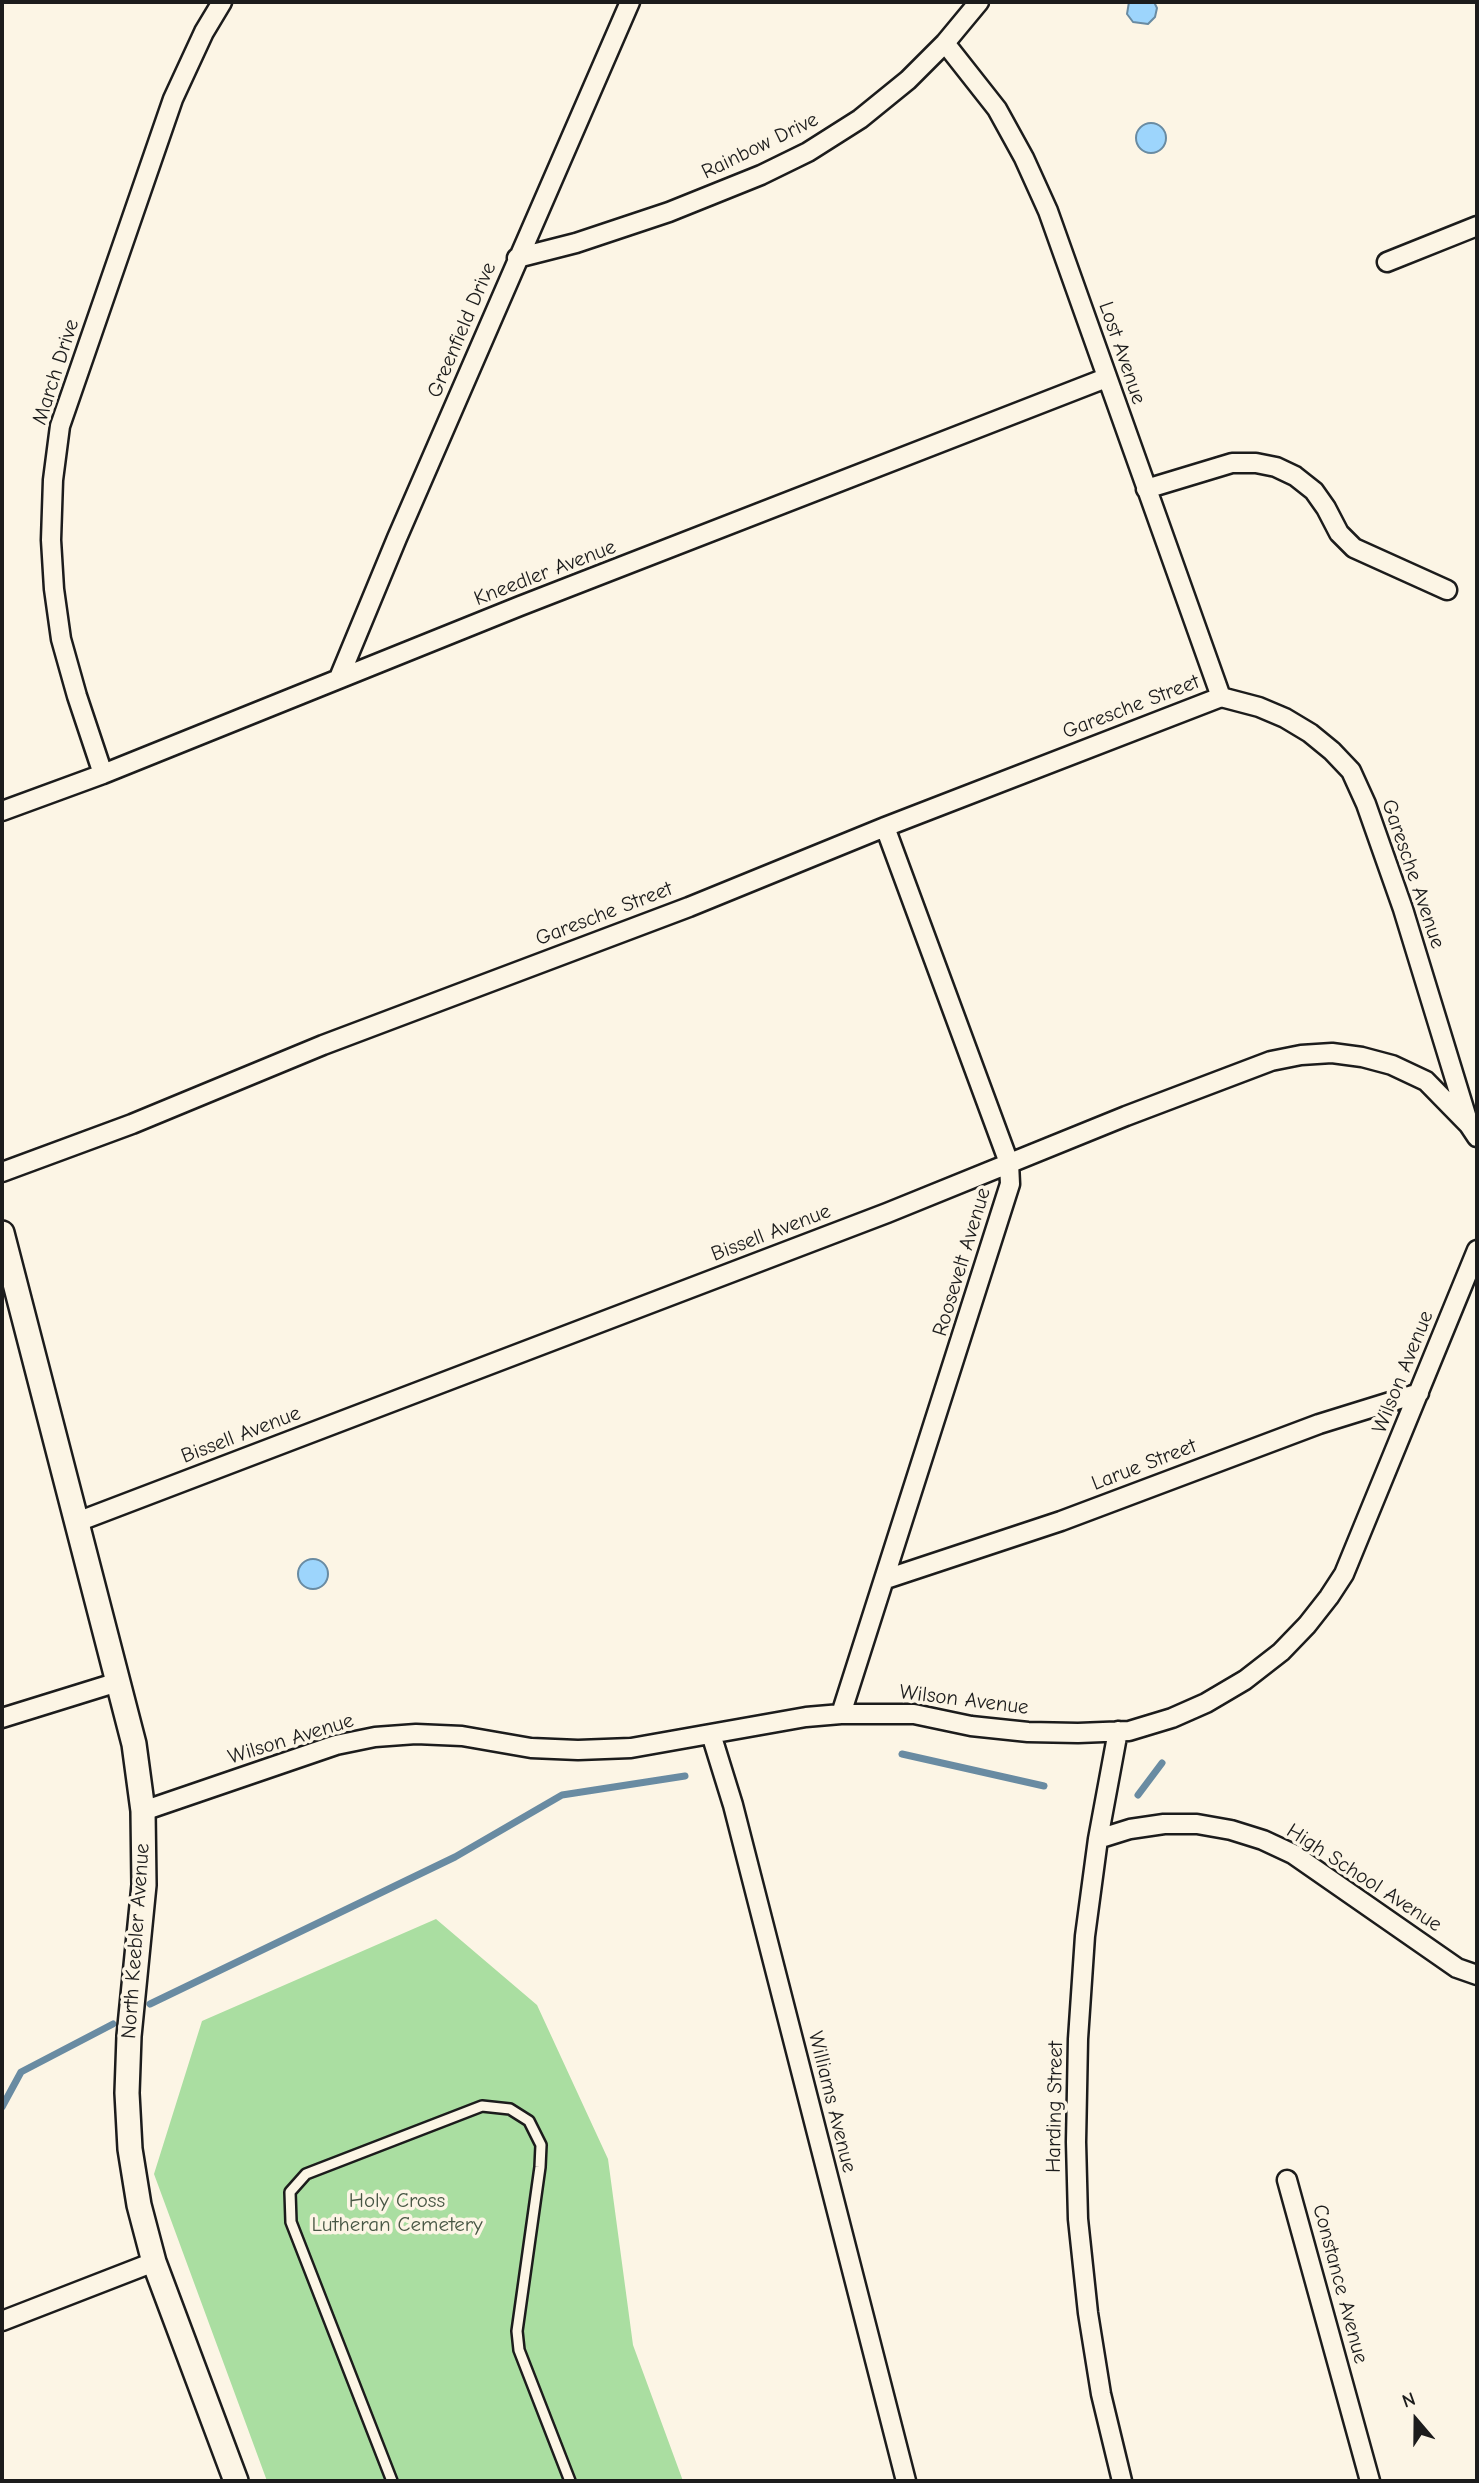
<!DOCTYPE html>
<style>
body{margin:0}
#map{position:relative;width:1479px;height:2483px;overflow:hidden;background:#fcf5e5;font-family:"Comic Neue",sans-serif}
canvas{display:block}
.frame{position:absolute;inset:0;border:4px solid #1c1c1c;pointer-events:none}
.north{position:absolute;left:1381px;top:2385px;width:70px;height:70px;-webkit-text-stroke:5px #fcf5e5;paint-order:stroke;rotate:340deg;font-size:19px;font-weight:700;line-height:28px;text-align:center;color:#1c1c1c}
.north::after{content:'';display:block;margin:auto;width:24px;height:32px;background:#1c1c1c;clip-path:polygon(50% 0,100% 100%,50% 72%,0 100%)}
</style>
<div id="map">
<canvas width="1479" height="2483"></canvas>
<div class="frame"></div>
<div class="north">N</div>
</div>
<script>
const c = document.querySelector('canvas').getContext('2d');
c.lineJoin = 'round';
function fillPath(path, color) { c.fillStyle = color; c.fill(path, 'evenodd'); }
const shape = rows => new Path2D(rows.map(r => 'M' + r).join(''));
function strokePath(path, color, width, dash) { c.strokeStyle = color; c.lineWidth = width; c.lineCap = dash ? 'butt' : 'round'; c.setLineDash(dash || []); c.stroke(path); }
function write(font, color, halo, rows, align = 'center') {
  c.font = font + ' "Comic Neue",sans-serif'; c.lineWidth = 7; c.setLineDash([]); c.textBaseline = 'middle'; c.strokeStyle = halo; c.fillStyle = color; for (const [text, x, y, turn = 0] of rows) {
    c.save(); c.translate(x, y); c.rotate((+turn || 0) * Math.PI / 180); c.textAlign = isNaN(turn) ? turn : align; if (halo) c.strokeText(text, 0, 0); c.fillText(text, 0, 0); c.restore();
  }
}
fillPath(shape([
 [436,1919,537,2005,608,2159,633,2345,683,2481,267,2481,154,2174,202,2021]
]), '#aadea1');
const water = shape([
 [1129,2,1154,2,1157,8,1155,17,1148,24,1133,22,1127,14,1129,2],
 '1136 138a15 15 0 1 1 30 0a15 15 0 1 1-30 0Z',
 '298 1574a15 15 0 1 1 30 0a15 15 0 1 1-30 0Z'
]);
fillPath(water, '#9dd5fc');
strokePath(water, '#698ba2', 2);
strokePath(shape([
 [902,1754,1044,1786],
 [1138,1795,1162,1763],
 [150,2004,455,1857,562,1795,685,1776],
 [2,2107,21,2072,113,2024]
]), '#698ba2', 7);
const service = shape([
 [392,2481,291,2222,290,2192,306,2174,482,2106,510,2109,529,2121,541,2145,540,2167,517,2331,519,2350,570,2481]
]);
const minor = shape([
 [945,43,997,109,1024,158,1048,211,1221,697],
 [517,258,576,243,669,212,761,175,808,152,860,119,908,80,945,43,979,2],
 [1387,262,1477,226],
 [1146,489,1232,463,1256,463,1276,467,1295,476,1314,491,1326,508,1339,533,1354,548,1447,590],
 [339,678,397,538,630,2],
 [1221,697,1259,707,1285,718,1310,733,1332,751,1351,771,1366,804,1403,909,1469,1125,1477,1137],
 [103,774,77,696,61,639,54,589,51,540,53,480,60,426,173,99,204,32,222,2],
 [2,811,103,774,520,606,1106,378],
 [2,1172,132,1124,323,1045,689,907,885,827,1221,697],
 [77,1522,887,1213,1126,1116,1271,1061,1301,1055,1332,1053,1362,1057,1392,1065,1426,1081,1469,1125],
 [886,1579,1061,1521,1319,1424,1419,1393],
 [841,1714,1010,1184,1009,1163,885,827],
 [2,1718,118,1682],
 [1118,1731,1098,1839,1085,1936,1078,2039,1076,2142,1078,2219,1088,2313,1101,2394,1122,2481],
 [711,1734,733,1805,906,2481],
 [143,1811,336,1745,375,1737,416,1734,462,1736,531,1748,578,1750,631,1748,806,1717,841,1714,914,1714,971,1726,1028,1732,1078,1733,1129,1731,1172,1718,1206,1703,1245,1680,1281,1652,1307,1625,1329,1597,1344,1574,1477,1250],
 [1098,1839,1130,1829,1164,1824,1197,1824,1231,1830,1263,1840,1293,1854,1457,1968,1477,1975],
 [1287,2180,1370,2481],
 [2,2321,154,2262]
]);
const tertiary = shape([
 [2,1233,134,1744,143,1811,144,1885,129,2036,127,2093,130,2149,139,2205,154,2262,236,2481]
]);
strokePath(service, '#1c1c1c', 14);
strokePath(minor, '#1c1c1c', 23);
strokePath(tertiary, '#1c1c1c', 28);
strokePath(service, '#fcf5e5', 9);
strokePath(minor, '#fcf5e5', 18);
strokePath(tertiary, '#fcf5e5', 23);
write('21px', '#1c1c1c', '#fcf5e5', [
 ["Rainbow Drive",760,146,-26],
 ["Greenfield Drive",462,330,-67],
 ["Lost Avenue",1122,353,71],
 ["March Drive",56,372,-72],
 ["Kneedler Avenue",545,573,-21],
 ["Garesche Street",1131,707,-21],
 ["Garesche Avenue",1413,874,71],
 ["Garesche Street",604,914,-21],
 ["Bissell Avenue",771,1233,-21],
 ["Roosevelt Avenue",962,1262,-73],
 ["Wilson Avenue",1403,1372,-68],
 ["Bissell Avenue",241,1435,-21],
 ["Larue Street",1144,1465,-21],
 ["Wilson Avenue",964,1700,7],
 ["Wilson Avenue",291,1739,-17],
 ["High School Avenue",1364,1878,33],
 ["North Keebler Avenue",136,1941,-86],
 ["Williams Avenue",832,2102,76],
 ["Harding Street",1055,2107,-89],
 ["Constance Avenue",1340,2284,75]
]);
write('21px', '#475644', '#fcf5e5', [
 ["Holy Cross",397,2201],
 ["Lutheran Cemetery",397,2225]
]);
</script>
